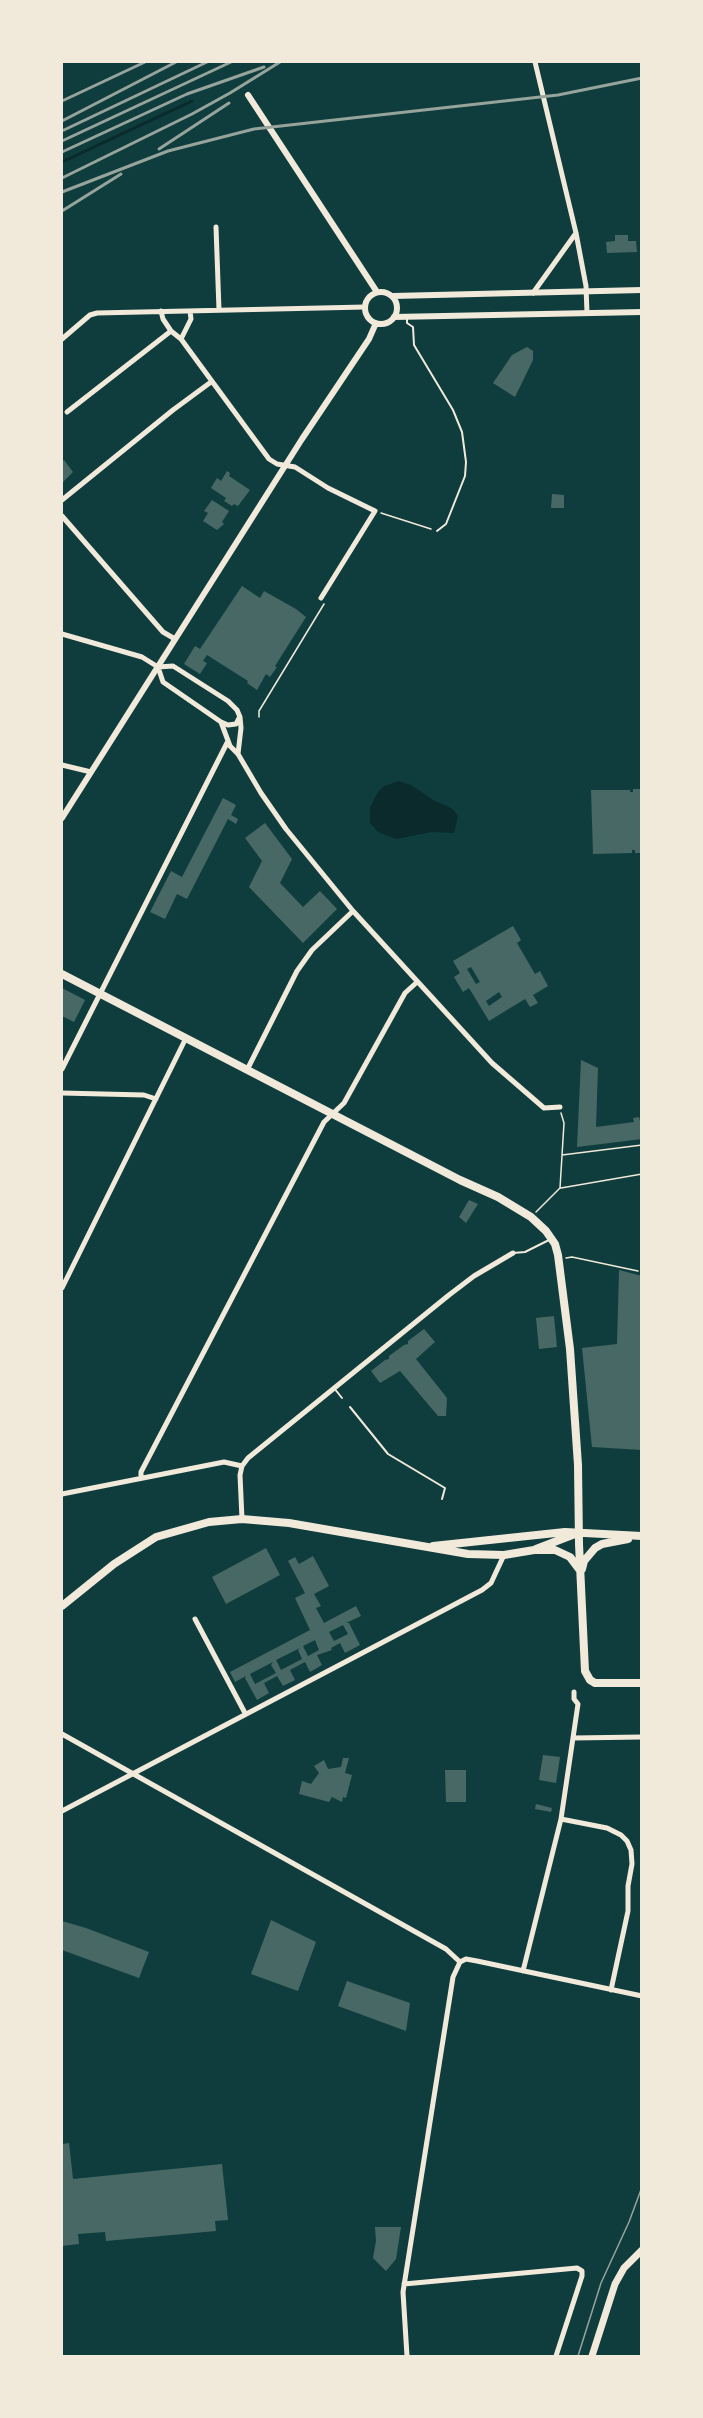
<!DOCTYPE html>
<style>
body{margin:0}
#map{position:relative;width:703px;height:2418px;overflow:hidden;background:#0f3d3e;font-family:Jost,sans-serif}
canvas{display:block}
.frame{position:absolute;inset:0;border:63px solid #f1e9da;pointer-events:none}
</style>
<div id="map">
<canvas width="703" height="2418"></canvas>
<div class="frame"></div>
</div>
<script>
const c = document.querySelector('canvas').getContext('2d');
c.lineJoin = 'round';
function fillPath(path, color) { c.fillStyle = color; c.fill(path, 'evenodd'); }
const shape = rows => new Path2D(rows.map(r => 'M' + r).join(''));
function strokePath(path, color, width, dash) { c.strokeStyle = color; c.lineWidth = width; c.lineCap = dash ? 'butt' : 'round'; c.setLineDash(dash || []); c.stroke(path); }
fillPath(shape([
 [399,781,411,785,433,800,453,809,458,816,454,833,432,832,396,839,378,832,370,823,370,807,378,792,384,786]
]), '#0a2a2b');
strokePath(shape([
 [62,162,192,101]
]), '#0a2a2b', 3);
fillPath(shape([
 [615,235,628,235,628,241,636,241,637,252,607,253,606,242,615,241],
 [527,347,533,351,533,360,515,397,493,383,512,355],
 [64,460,73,472,62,483,62,462],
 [227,471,230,473,229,476,250,490,238,506,234,504,232,506,224,501,226,498,211,488,217,478,221,481],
 [552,494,564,495,564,508,551,508],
 [212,500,229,511,222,522,224,524,217,530,203,521,208,513,204,511],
 [242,586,260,598,264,591,296,609,306,617,275,666,277,667,270,677,266,674,257,690,247,683,248,681,207,655,203,661,207,663,200,674,184,664,195,646,200,649],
 [633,789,642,789,642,853,635,853,635,850,632,850,632,853,593,854,591,790,630,790,630,792,633,792],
 [223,798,236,805,231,815,238,819,236,824,228,819,187,899,177,894,165,919,150,912,171,871,182,877],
 [265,823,292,859,280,883,303,907,320,891,337,909,303,943,249,887,262,861,245,838],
 [513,926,521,940,517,943,535,974,540,971,548,986,533,995,538,1003,530,1007,525,999,489,1021,469,988,463,992,454,977,460,973,453,961],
 [471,967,480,982,476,984,467,969],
 [499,992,502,997,489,1006,486,1001],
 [62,988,85,1000,74,1022,62,1016],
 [581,1060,598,1068,596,1127,634,1122,633,1118,639,1117,640,1121,642,1121,642,1139,577,1147],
 [469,1200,478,1204,466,1223,459,1217],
 [619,1270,642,1276,642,1450,592,1447,582,1348,617,1344],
 [554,1316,557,1347,539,1349,536,1318],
 [424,1329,435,1342,416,1359,447,1398,446,1416,438,1416,400,1371,380,1383,371,1371,385,1360,389,1359,389,1356,404,1345,408,1344,408,1341],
 [266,1548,280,1575,226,1604,212,1577],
 [313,1556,329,1586,314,1594,321,1606,316,1608,324,1623,356,1606,361,1616,346,1623,349,1623,360,1645,345,1653,340,1643,331,1648,332,1650,317,1655,322,1665,310,1672,305,1662,290,1670,295,1680,283,1686,277,1676,264,1683,269,1693,257,1700,245,1678,246,1676,235,1682,230,1672,310,1630,295,1598,305,1593,288,1561,295,1557,299,1564],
 [343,1625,348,1634,334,1641,329,1632],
 [315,1640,319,1650,308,1656,303,1646],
 [300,1648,298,1650,302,1659,281,1670,276,1660],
 [273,1662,271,1665,276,1673,255,1684,250,1674],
 [543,1755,560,1757,556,1783,539,1780],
 [343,1758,349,1758,345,1773,352,1775,346,1798,343,1797,342,1802,332,1797,329,1802,299,1794,302,1781,311,1784,319,1773,314,1766,324,1760,328,1769,341,1767],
 [445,1770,466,1770,466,1802,446,1802],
 [536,1804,552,1808,551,1812,535,1809],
 [271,1920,316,1942,298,1991,251,1974],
 [62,1921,86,1928,149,1952,139,1978,62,1950],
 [347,1981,410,2003,406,2031,338,2006],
 [69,2143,73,2179,222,2164,228,2220,215,2221,216,2231,106,2241,105,2232,78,2234,79,2244,62,2246,62,2144],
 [375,2227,401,2227,396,2259,386,2271,373,2258,376,2241]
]), '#486865');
strokePath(shape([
 [381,513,431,529],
 [259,717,259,711,324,604],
 [562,1155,642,1145],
 [561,1188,642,1174],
 [536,1212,560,1188,564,1123,561,1113],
 [566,1258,572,1257,638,1271]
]), '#f1e9da', 1.5);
strokePath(shape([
 [407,317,407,323,413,327,414,345,453,410,462,432,466,462,465,476,446,524,437,531],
 [513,1253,525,1252,549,1240],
 [334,1388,342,1398],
 [350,1407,388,1454,445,1488,442,1499]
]), '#f1e9da', 2);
strokePath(shape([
 [535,62,576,233,586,286,587,313],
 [216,227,219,310],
 [533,293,576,233],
 [161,311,163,319,171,331,181,339,269,459,277,464,295,467,328,488,375,511,321,598],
 [62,339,90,315,97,313,365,307],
 [181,339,191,319,190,311],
 [67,412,171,331],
 [62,500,173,410,211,382],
 [62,516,163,632,175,639],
 [62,634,142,657,158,667,173,666,228,701,237,710,240,717,241,728,238,754],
 [158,667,163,682,221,722,228,725,236,724,239,718],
 [221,722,230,746,238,754,261,793,286,829,353,911,492,1063,544,1108,560,1107],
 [62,765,91,772],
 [62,1069,228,741],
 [247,1070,297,971,312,950,353,911],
 [62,1093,144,1095,156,1099],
 [62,1288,186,1038],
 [141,1478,141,1472,324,1122,344,1103,405,993,416,983],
 [62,1494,224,1462,242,1466],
 [242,1519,240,1475,242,1466,248,1458,449,1295,474,1276,513,1253],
 [195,1619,245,1713],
 [62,1734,446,1949,460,1962],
 [573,1738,642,1737],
 [62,1811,482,1590,491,1583,504,1555],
 [561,1819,607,1828,621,1835,627,1841,631,1850,632,1864,628,1886,628,1911,611,1990],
 [460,1962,466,1959,477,1961,642,1996],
 [523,1971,561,1819,578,1704,574,1699,574,1692],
 [404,2284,577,2268,582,2271,582,2276,556,2356],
 [407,2356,403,2292,453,1977,460,1962]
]), '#f1e9da', 5);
strokePath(shape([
 [248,95,377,292],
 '365 308a16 16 0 1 1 32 0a16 16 0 1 1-32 0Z',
 [393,296,642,290],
 [394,317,642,312],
 [62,818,302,439,369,339,376,323]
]), '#f1e9da', 6);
strokePath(shape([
 [592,2356,615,2284,624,2268,642,2250]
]), '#f1e9da', 7);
strokePath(shape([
 [62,974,460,1180,498,1197,531,1217,546,1231,555,1244,558,1255,570,1349,578,1465,579,1544,585,1671,590,1680,595,1683,642,1683],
 [433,1546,565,1532,642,1536],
 [536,1549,575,1534],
 [582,1569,584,1561,595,1548,602,1544,628,1539],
 [62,1606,114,1564,156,1537,209,1522,242,1519,289,1523,468,1554,504,1555,534,1550,555,1550,570,1557,579,1569]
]), '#f1e9da', 8);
strokePath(shape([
 [578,2356,601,2283,629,2222,642,2187]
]), '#97a49c', 1.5);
strokePath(shape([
 [62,101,145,62],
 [62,121,176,62],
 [64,130,207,62],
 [62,141,231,62],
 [159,149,229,103],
 [62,152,187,94,264,67],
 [62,178,192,114,230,93,280,62],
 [62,192,168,151,254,129,558,95,642,78],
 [62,211,121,174]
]), '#97a49c', 3);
</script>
